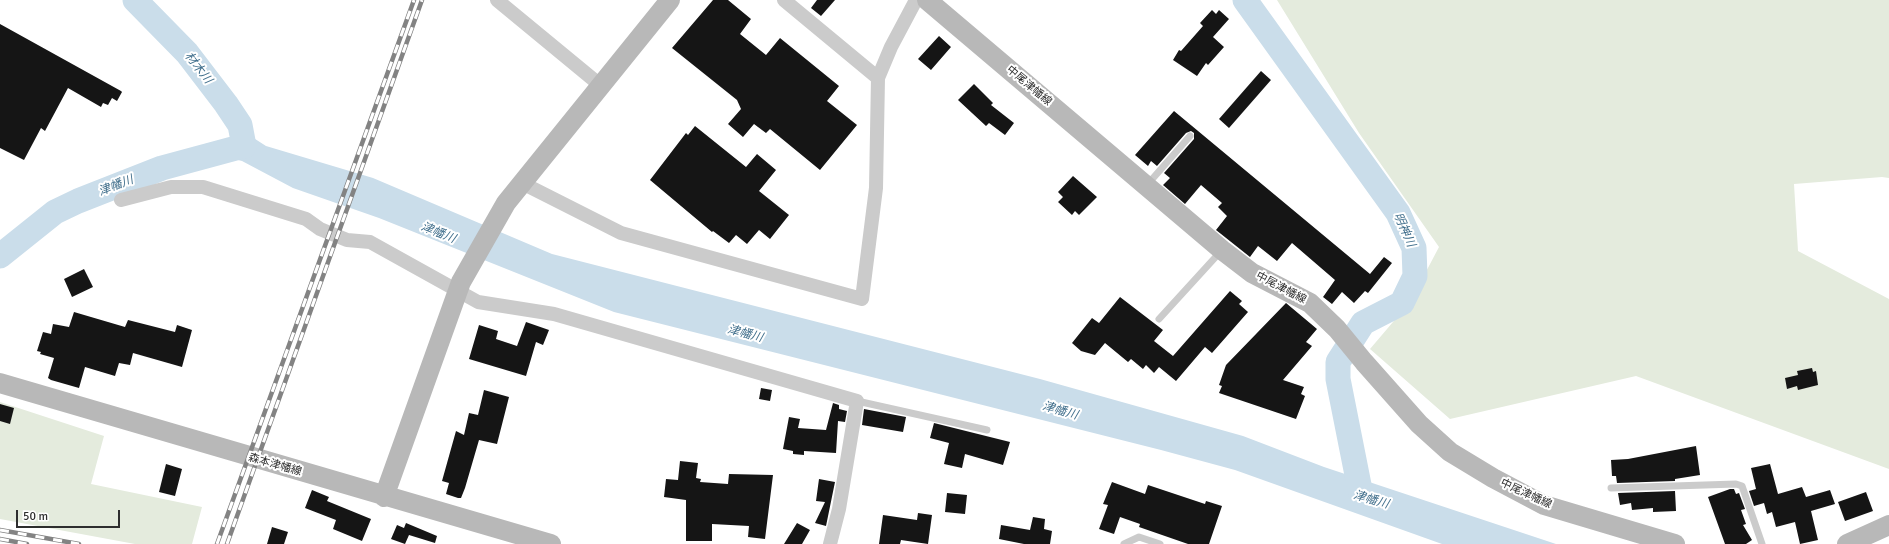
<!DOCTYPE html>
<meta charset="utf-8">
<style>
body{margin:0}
#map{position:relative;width:1889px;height:544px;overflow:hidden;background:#fff;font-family:Signika,sans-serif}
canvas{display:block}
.scale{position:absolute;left:16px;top:510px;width:104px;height:18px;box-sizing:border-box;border:2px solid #2e2e2e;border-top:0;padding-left:5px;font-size:12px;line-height:14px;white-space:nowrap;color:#2e2e2e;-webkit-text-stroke:3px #fff;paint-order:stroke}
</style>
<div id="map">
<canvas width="1889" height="544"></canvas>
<div class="scale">50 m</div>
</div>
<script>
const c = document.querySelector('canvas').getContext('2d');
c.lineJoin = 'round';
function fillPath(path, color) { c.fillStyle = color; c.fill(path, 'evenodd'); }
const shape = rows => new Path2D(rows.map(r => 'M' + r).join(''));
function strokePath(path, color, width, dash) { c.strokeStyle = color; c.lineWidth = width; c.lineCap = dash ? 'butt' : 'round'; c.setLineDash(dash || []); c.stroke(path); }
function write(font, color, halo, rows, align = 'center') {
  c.font = font + ' Signika,"Noto Sans JP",sans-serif'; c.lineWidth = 4; c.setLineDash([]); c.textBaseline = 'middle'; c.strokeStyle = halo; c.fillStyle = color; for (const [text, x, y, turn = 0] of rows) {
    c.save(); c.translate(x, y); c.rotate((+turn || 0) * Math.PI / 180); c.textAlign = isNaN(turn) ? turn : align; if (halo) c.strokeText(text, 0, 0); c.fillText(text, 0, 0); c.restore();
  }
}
fillPath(shape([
 [1277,0,1889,0,1889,178,1882,177,1794,184,1798,251,1889,299,1889,469,1636,376,1450,419,1370,349,1410,302,1439,247,1359,133],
 [0,402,104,436,91,484,202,507,192,544,135,544,0,519]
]), '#e4ebdd');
fillPath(shape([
 [240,125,252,137,266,146,373,178,552,254,1040,379,1243,436,1324,467,1556,544,1442,544,1235,470,1161,450,614,312,379,218,293,188,242,161,230,158,203,157,238,137]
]), '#caddea');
strokePath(shape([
 [135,0,187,53,226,104,240,125,244,146],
 [1245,0,1398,213,1414,248,1415,276,1402,303,1363,323,1338,362,1338,379,1361,495],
 [0,256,55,212,78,201,162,168,236,148]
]), '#caddea', 25);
fillPath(shape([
 [713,0,728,0,751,19,740,34,766,55,780,38,839,86,827,101,857,125,820,170,770,129,766,133,754,124,743,137,728,124,741,109,737,100,672,48],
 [817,0,835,0,821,16,811,8],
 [1212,10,1216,14,1219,10,1229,19,1213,37,1224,47,1208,65,1206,63,1197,76,1173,60,1179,50,1181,51,1203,26,1200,23],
 [0,24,121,91,122,92,117,101,112,98,108,105,103,103,101,107,68,88,45,131,41,128,24,160,0,148],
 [939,36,951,47,931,70,918,59],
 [1261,71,1271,80,1229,128,1219,119],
 [974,84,993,103,991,105,1014,123,1005,135,989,123,986,126,958,100],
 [1174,111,1370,274,1384,257,1392,263,1368,293,1365,291,1354,303,1342,292,1332,304,1323,297,1335,280,1292,243,1277,261,1258,246,1250,257,1216,230,1227,216,1218,207,1222,203,1201,185,1185,204,1163,185,1170,178,1164,173,1194,139,1194,133,1191,131,1186,133,1157,166,1151,161,1148,166,1135,155],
 [695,126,746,167,757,154,776,170,759,191,789,215,770,239,759,230,747,244,736,235,729,243,713,231,712,232,650,180,686,133,688,135],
 [1073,176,1097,197,1079,215,1075,211,1072,215,1058,202,1063,197,1058,192],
 [84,269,93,287,72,297,64,279],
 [1230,291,1242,301,1239,304,1248,312,1212,353,1205,347,1176,381,1159,367,1154,373,1146,365,1143,369,1131,359,1128,362,1105,343,1095,355,1081,351,1072,343,1092,318,1099,323,1120,297,1163,330,1154,341,1173,356],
 [1286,303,1317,329,1306,342,1312,346,1283,380,1304,387,1301,394,1305,396,1296,419,1219,393,1222,386,1219,385,1226,365],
 [74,312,125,327,128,320,175,332,177,325,192,330,182,367,133,353,130,365,119,363,115,376,85,367,79,388,51,380,48,378,54,358,40,354,41,352,37,351,43,332,51,334,53,324,69,327],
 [526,322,549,330,543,345,536,342,526,376,469,359,479,325,498,331,496,339,517,346],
 [1812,368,1813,372,1816,371,1818,385,1798,390,1797,386,1787,389,1785,378,1798,375,1797,371],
 [761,388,772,390,770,401,759,399],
 [484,390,509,397,497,444,479,440,465,488,461,498,458,498,446,494,449,483,442,481,456,431,464,435,469,413,478,415],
 [833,403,839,405,839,409,847,411,845,422,838,421,836,453,804,451,804,455,793,454,793,451,783,449,789,417,800,419,798,428,826,430],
 [0,404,14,408,10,424,0,421],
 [864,409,906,417,903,432,862,425],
 [934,423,1010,442,1003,465,965,454,962,468,944,464,949,443,930,438],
 [1696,446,1700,475,1675,479,1675,481,1617,483,1616,476,1612,476,1611,460,1628,459],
 [680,461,698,463,696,478,701,479,700,482,728,484,729,474,773,475,765,539,748,537,749,526,712,524,712,541,686,541,686,500,664,497,666,479,678,480],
 [166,464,182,469,175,496,159,492],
 [1770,464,1778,494,1802,487,1806,497,1830,490,1835,504,1811,511,1818,540,1800,544,1795,522,1776,527,1772,512,1767,514,1764,503,1754,506,1749,491,1756,489,1751,468],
 [819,479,835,482,826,526,815,523,825,502,816,501],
 [1112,482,1145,494,1148,485,1205,504,1206,501,1222,506,1209,544,1188,544,1139,527,1140,524,1120,517,1114,534,1099,529,1108,505,1103,504],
 [1730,489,1734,489,1736,494,1739,493,1745,509,1741,510,1746,524,1743,525,1752,540,1746,544,1725,544,1708,497],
 [312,490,329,497,327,501,371,519,362,541,333,529,336,520,305,508],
 [1675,491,1676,511,1653,512,1653,508,1632,510,1631,503,1620,505,1618,493],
 [1866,492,1873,511,1845,521,1838,502],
 [947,493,967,495,965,514,945,512],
 [918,513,932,515,928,544,901,540,900,544,879,544,883,515,917,520],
 [1033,517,1045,519,1044,529,1052,531,1050,544,1024,544,999,539,1001,525,1030,530],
 [406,523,437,536,435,543,409,535,405,544,391,539,397,525,404,528],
 [797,523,810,530,802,544,784,544],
 [272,527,288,532,284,544,267,544]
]), '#151515');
strokePath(shape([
 [1147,185,1190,136],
 [1159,319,1222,250],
 [857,401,987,430],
 [1611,488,1736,484,1742,486,1762,544],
 [1124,544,1139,537,1160,544]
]), '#cbcbcb', 7);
strokePath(shape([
 [497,0,600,85],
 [784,0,878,78],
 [522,183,621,233,862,299,876,188,878,78,891,47,916,0],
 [121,200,171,187,203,187,306,219,320,229,347,240,370,242,478,302,554,314,857,401,839,509,830,544]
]), '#cbcbcb', 14);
strokePath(shape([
 [927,0,1222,250,1252,273,1310,303,1337,329,1364,362,1419,424,1450,452,1493,478,1544,505,1675,544],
 [0,383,551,544],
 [384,497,461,282,506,203,670,0],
 [1847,544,1889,525]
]), '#b8b8b8', 20);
const rail = shape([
 [0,530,79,544],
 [0,539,27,544],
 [217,544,414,0],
 [227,544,422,0]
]);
strokePath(rail, '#838383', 4.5);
strokePath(rail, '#fff', 3, [9]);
write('11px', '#2e2e2e', '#fff', [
 ["中尾津幡線",1029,86,40],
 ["中尾津幡線",1281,288,28],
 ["森本津幡線",275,465,16],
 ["中尾津幡線",1526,494,25]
]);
write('italic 12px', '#416f8c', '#fff', [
 ["材木川",198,68,52],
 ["津幡川",116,186,-21],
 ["明神川",1404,230,66],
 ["津幡川",438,233,22],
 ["津幡川",745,334,15],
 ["津幡川",1060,411,16],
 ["津幡川",1371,500,16]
]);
</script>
